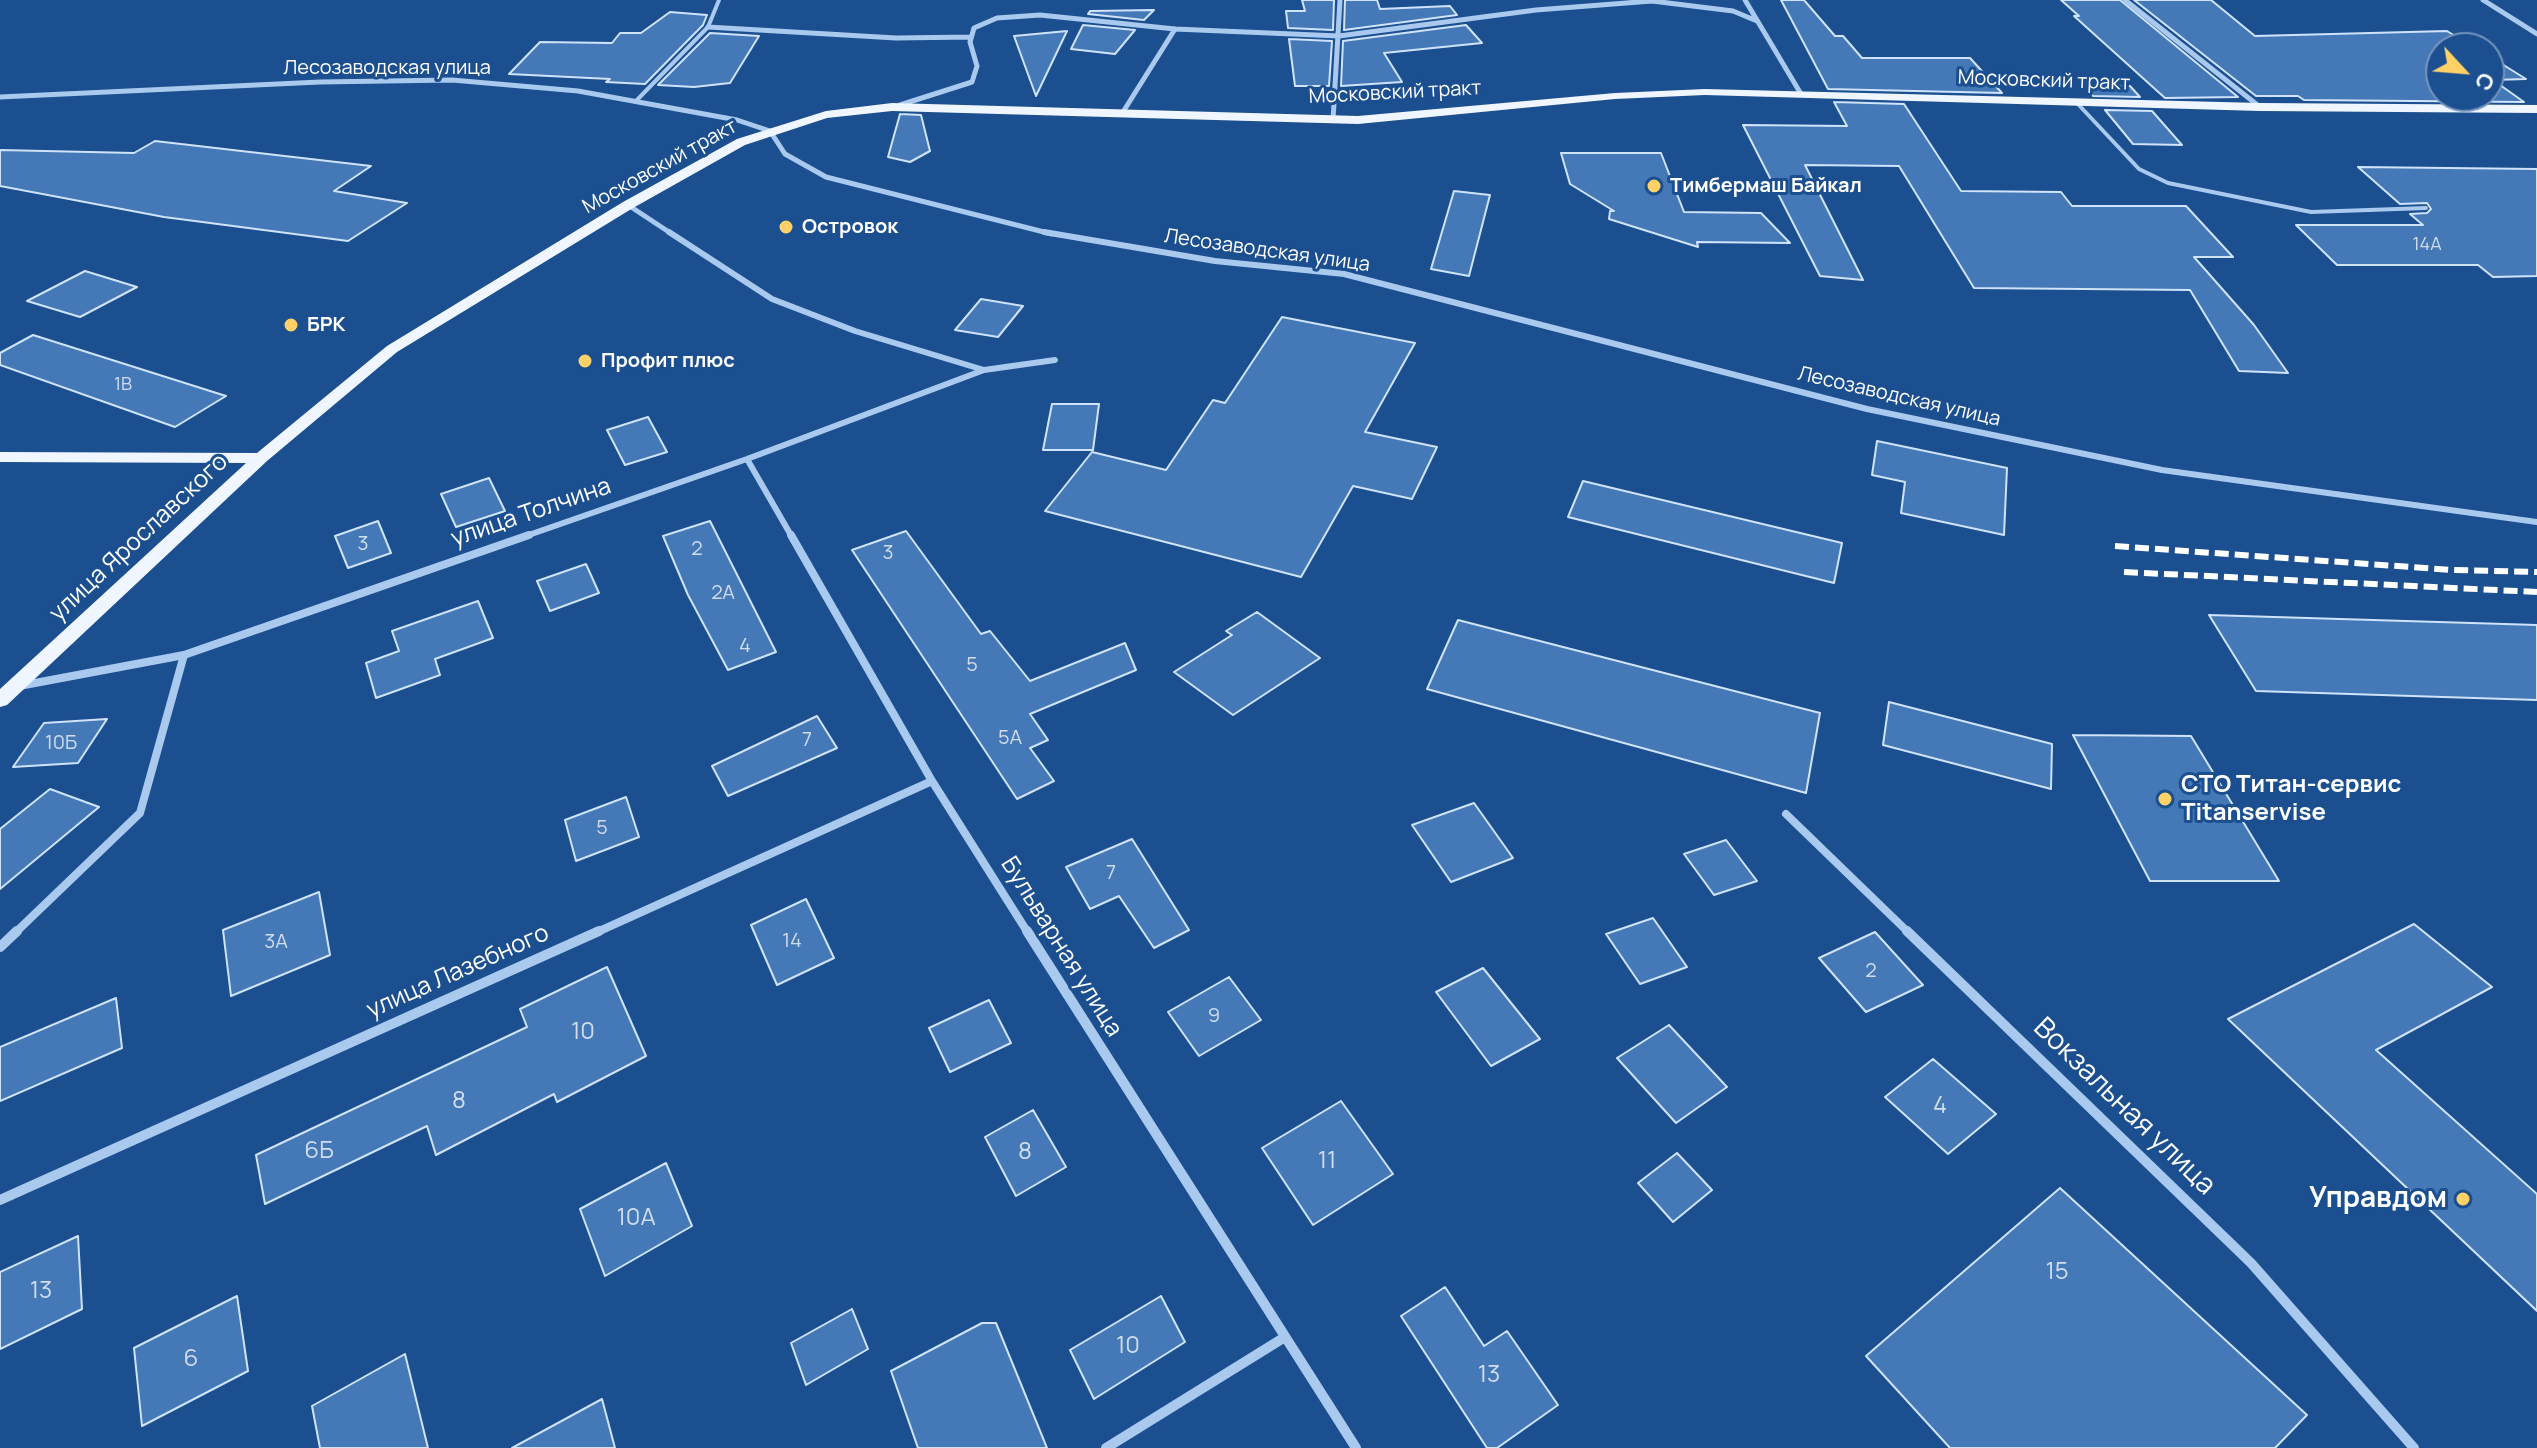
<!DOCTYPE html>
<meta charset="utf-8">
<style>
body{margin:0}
#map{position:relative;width:2537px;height:1448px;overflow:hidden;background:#1b4f8f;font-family:Manrope,sans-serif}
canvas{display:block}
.north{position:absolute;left:2425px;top:32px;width:80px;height:80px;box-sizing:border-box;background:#1b4f8f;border:2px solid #7695bc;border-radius:50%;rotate:116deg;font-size:22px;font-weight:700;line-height:32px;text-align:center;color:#fff}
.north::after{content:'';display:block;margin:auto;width:28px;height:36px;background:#ffd166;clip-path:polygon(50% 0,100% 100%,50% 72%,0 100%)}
</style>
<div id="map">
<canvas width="2537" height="1448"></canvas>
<div class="north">С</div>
</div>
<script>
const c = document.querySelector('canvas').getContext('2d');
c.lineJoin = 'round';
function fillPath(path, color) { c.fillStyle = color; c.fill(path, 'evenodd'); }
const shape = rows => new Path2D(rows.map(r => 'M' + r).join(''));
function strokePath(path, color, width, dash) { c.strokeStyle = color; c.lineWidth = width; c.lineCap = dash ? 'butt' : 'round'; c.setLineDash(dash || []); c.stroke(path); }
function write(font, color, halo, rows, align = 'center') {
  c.font = font + ' Manrope,sans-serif'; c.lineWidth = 6; c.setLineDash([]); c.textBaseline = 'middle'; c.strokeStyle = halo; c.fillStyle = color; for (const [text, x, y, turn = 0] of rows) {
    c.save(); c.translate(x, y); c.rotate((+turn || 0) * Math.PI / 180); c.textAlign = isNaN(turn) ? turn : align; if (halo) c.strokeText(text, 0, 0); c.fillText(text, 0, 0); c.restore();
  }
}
const building = shape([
 [1302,0,1334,0,1333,30,1288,28,1286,11,1305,11,1302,0],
 [1345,0,1377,0,1380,9,1450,6,1457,15,1344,30,1345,0],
 [1781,0,1804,0,1835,36,1843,36,1862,58,1970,58,2002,93,1828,89,1781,0],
 [2061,0,2120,0,2238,97,2165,98,2074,16,2079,16,2061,0],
 [2134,0,2211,0,2255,36,2447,31,2475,48,2441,48,2441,96,2489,96,2489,56,2526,79,2493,80,2524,102,2304,100,2298,96,2256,96,2134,0],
 [1154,10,1144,20,1088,14,1090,11,1154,10],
 [670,12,707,15,703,25,645,84,606,82,610,79,509,74,540,42,612,43,620,33,641,33,670,12],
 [1083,25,1135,30,1115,54,1071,49,1083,25],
 [1466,25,1482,43,1384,53,1402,82,1341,86,1343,41,1466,25],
 [1067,31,1036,96,1014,36,1067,31],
 [710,33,759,36,730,83,694,87,658,85,710,33],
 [1289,39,1332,41,1329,86,1295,86,1289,39],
 [2086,86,2130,86,2140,97,2093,96,2086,86],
 [1834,102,1904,104,1961,191,2061,192,2072,206,2186,206,2233,257,2194,257,2254,325,2288,373,2239,371,2190,290,1974,288,1899,166,1805,165,1863,280,1820,276,1743,125,1847,126,1834,102],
 [2105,110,2152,111,2182,145,2133,144,2105,110],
 [900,114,921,115,930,151,910,162,888,157,900,114],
 [155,141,371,166,334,191,407,203,348,241,164,217,0,186,0,150,134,153,155,141],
 [1561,153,1661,153,1684,212,1761,213,1790,243,1697,242,1698,247,1609,219,1610,211,1614,211,1570,184,1561,153],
 [2358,167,2537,169,2537,276,2493,277,2478,265,2337,265,2296,225,2423,225,2410,214,2427,213,2431,209,2427,203,2400,204,2358,167],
 [1454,191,1490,195,1469,276,1431,269,1454,191],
 [85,271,137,287,80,317,27,301,85,271],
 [981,299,1023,306,998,337,955,330,981,299],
 [1282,317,1415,343,1365,432,1437,447,1412,499,1353,486,1301,577,1045,511,1092,452,1166,470,1213,400,1225,403,1282,317],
 [33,335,226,396,175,427,0,365,0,353,33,335],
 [1052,404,1099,404,1093,450,1043,450,1052,404],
 [648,417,667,452,625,465,607,430,648,417],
 [1877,441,2007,468,2004,535,1901,513,1905,482,1872,475,1877,441],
 [489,478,505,511,456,527,441,494,489,478],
 [1583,481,1842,543,1834,583,1568,517,1583,481],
 [378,521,391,553,348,568,335,536,378,521],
 [710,521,776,652,728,670,688,595,663,536,710,521],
 [906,531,981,634,990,631,1030,681,1125,643,1136,670,1030,714,1048,740,1030,748,1054,781,1017,799,852,550,906,531],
 [586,564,599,593,550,611,537,581,586,564],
 [478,601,493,638,435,659,440,675,376,698,366,663,399,651,392,631,478,601],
 [1257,612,1320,658,1233,715,1174,672,1232,635,1226,631,1257,612],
 [2209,615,2537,625,2537,700,2256,691,2209,615],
 [1458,620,1820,713,1806,793,1427,689,1458,620],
 [1889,702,2052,744,2051,789,1883,745,1889,702],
 [817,716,837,748,728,796,712,766,817,716],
 [107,719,78,763,13,767,44,723,107,719],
 [2073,735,2191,736,2279,881,2150,881,2073,735],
 [50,789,99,807,0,889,0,829,50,789],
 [626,797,639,837,576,861,565,820,626,797],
 [1474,803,1513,858,1451,882,1412,825,1474,803],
 [1132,839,1189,930,1154,948,1119,896,1090,909,1066,867,1132,839],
 [1726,840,1757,881,1714,895,1684,854,1726,840],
 [319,892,330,955,231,996,223,930,319,892],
 [806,899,834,958,777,985,751,925,806,899],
 [1653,918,1687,967,1640,984,1606,934,1653,918],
 [2414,924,2492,987,2376,1050,2537,1194,2537,1311,2228,1019,2414,924],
 [1875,932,1923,985,1866,1012,1819,958,1875,932],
 [607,967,646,1056,557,1102,554,1094,436,1155,427,1126,265,1204,256,1155,527,1027,520,1009,607,967],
 [1483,968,1540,1039,1491,1066,1436,992,1483,968],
 [1229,977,1261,1020,1199,1056,1168,1012,1229,977],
 [116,998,122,1048,0,1101,0,1047,116,998],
 [989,1000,1011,1043,950,1072,929,1028,989,1000],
 [1669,1025,1727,1087,1676,1123,1617,1058,1669,1025],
 [1933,1059,1996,1114,1948,1154,1885,1097,1933,1059],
 [1341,1101,1393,1174,1313,1225,1262,1148,1341,1101],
 [1033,1110,1066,1167,1016,1196,985,1137,1033,1110],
 [1677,1153,1712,1190,1673,1222,1638,1183,1677,1153],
 [666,1163,692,1226,605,1276,580,1209,666,1163],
 [2060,1188,2307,1415,2275,1448,1950,1448,1866,1356,2060,1188],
 [78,1236,82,1309,0,1349,0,1272,78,1236],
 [1445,1287,1484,1346,1507,1331,1558,1405,1497,1448,1487,1448,1401,1316,1445,1287],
 [237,1296,248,1371,142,1426,134,1348,237,1296],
 [1161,1296,1185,1342,1094,1399,1070,1350,1161,1296],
 [852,1309,868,1349,806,1385,791,1343,852,1309],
 [982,1323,996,1323,1047,1448,918,1448,891,1371,982,1323],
 [405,1354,428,1448,320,1448,312,1406,405,1354],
 [602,1399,615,1448,512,1448,602,1399]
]);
fillPath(building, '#4478b7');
strokePath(building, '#cfe3fa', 2);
strokePath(shape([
 [636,101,708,27,719,0],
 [2076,102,2139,169,2168,183,2311,212,2426,208]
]), '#a9c9ee', 4);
strokePath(shape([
 [1745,0,1801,94],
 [2125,0,2260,107],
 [2483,0,2537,34],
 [708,27,896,38,971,37],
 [0,97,320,82,452,80,578,91,737,120,770,131,785,154,826,177,1052,234],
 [900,105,972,82,977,66,970,42,974,28,997,18,1040,15,1175,29,1339,36,1536,10,1652,1,1733,11,1757,21],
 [1123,112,1175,29],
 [1333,120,1340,0],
 [628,205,672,234]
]), '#a9c9ee', 5);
strokePath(shape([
 [669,232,772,299,855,331,984,370],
 [1044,232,1215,261,1344,274,1867,409,2162,470,2537,522],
 [747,459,792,537],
 [523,537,747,459,984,370,1055,360]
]), '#a9c9ee', 6);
strokePath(shape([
 [791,535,932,781,1028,933],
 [19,686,184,655,529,535],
 [1786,814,1909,933],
 [15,933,140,813,184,655],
 [595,933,932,781]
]), '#a9c9ee', 8);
strokePath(shape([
 [1027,931,1356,1448],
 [1907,931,2251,1263,2414,1448],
 [0,947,17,931],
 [0,1200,599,931],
 [1106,1448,1285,1337]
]), '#a9c9ee', 10);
fillPath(shape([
 [1705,89,2260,103,2537,105,2537,113,2260,111,1705,95,1615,99,1358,124,892,111,827,118,745,145,633,208,397,352,267,461,7,705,0,707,0,689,246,463,0,462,0,452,257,453,387,346,623,202,737,139,826,111,892,103,1358,116,1615,93,1705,89]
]), '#f0f6ff');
strokePath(shape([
 [2115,546,2453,570,2537,572],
 [2124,572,2537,592]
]), '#fff', 6, [14, 6]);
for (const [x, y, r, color] of [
 [1654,186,8,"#ffd166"],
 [786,227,8,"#ffd166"],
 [291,325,8,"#ffd166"],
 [585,361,8,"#ffd166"],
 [2165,799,8,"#ffd166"],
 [2463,1199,8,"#ffd166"]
]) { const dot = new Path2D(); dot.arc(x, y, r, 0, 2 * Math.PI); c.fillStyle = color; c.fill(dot); strokePath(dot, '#1b4f8f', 3); }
write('18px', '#d0dded', null, [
 ["14А",2427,245],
 ["1В",123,385]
]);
write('20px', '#fff', '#1b4f8f', [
 ["Лесозаводская улица",387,68],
 ["Московский тракт",2044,81,2],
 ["Московский тракт",1395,93,-3],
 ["Московский тракт",660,167,-29],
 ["Лесозаводская улица",1267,251,8],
 ["Лесозаводская улица",1899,397,13]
]);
write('bold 20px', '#fff', '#1b4f8f', [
 ["Тимбермаш Байкал",1670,186],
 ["Островок",802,227],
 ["БРК",307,325],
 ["Профит плюс",601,361]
], 'left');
write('20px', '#d0dded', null, [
 ["3",363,544],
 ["2",697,549],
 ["3",888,553],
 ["2А",723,593],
 ["4",745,646],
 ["5",972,665],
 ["5А",1010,738],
 ["7",807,740],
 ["10Б",61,743],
 ["5",602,828],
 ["7",1111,873],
 ["14",792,941],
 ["3А",276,942],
 ["2",1871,971],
 ["9",1214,1016]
]);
write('24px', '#fff', '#1b4f8f', [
 ["улица Толчина",531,513,-19],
 ["улица Ярославского",139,538,-43],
 ["Бульварная улица",1061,947,58],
 ["улица Лазебного",458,972,-24]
]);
write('bold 24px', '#fff', '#1b4f8f', [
 ["СТО Титан-сервис",2181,785],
 ["Titanservise",2181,813]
], 'left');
write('24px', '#d0dded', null, [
 ["10",583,1032],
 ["8",459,1101],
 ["4",1940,1106],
 ["6Б",319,1151],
 ["8",1025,1152],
 ["11",1327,1161],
 ["10А",636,1218],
 ["15",2057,1272],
 ["13",41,1291],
 ["10",1128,1346],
 ["6",191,1359],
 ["13",1489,1375]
]);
write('28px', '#fff', '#1b4f8f', [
 ["Вокзальная улица",2124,1107,44]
]);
write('bold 28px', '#fff', '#1b4f8f', [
 ["Управдом",2447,1199]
], 'right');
</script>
